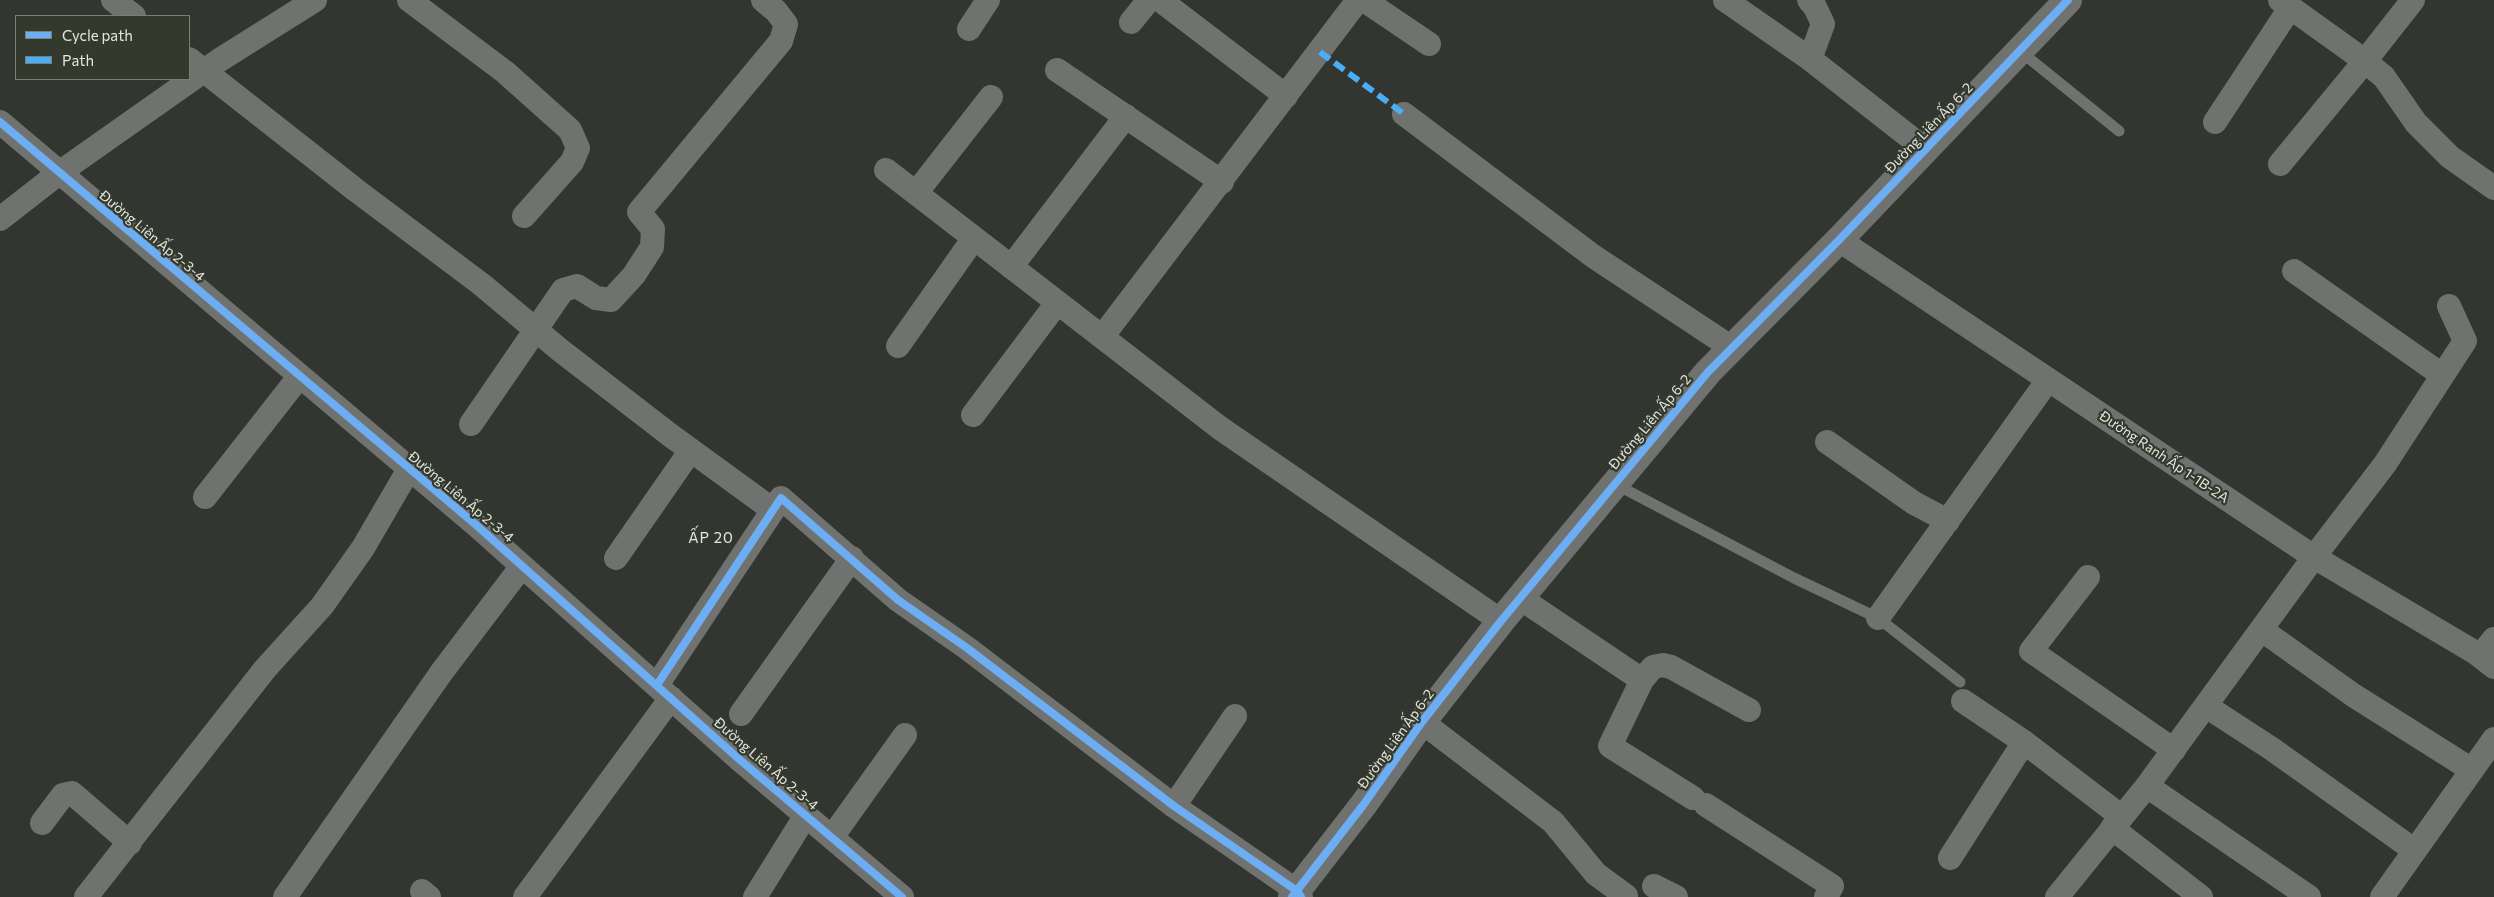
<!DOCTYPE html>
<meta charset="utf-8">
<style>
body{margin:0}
#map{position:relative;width:2494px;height:897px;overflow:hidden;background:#333630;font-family:Commissioner,sans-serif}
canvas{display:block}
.legend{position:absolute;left:15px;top:15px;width:175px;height:65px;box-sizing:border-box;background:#34392d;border:1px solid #7a7e74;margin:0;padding:6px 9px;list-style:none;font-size:15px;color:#e3e6df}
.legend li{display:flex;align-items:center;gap:10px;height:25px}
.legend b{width:25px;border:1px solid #7a7e74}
</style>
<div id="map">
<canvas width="2494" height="897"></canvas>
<ul class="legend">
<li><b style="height:6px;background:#6dadf4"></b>Cycle path</li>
<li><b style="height:6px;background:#49aef6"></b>Path</li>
</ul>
</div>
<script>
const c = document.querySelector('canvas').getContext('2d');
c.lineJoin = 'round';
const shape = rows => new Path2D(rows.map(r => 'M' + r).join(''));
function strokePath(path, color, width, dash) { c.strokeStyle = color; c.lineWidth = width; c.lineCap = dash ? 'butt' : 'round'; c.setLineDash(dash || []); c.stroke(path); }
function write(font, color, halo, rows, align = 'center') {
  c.font = font + ' Commissioner,sans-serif'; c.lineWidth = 4.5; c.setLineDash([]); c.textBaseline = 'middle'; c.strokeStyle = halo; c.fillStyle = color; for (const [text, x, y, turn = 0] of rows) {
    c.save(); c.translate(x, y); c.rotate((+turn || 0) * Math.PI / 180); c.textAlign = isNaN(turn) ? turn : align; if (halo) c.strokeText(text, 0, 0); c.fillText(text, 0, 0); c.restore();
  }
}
strokePath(shape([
 [2020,51,2119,131],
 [1615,484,1794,578,1878,618,1960,682]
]), '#70726f', 11);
strokePath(shape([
 [113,0,134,16],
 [409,0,505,72,570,130,578,148,572,162,524,216],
 [1160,0,1286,96],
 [1364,0,1429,44],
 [1725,0,1810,59,1925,149],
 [1809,0,1815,7,1823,24,1810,59],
 [2280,0,2365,61,2280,164],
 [2413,0,2365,61,2384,77,2416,123,2450,157,2494,188],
 [1131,22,1149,0],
 [969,29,988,0],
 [189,59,357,191,481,284,560,350,670,435,773,510],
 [1057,70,1222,182],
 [1404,114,1593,256,1732,348],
 [0,122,475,524,739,759,902,897],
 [2215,122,2290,8],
 [886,170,1220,428,1501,621],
 [916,193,991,97],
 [0,219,59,173,218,61,315,0],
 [1839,240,2314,557,2476,653,2494,667],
 [1011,267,1126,116],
 [2294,271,2442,375],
 [1102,337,1358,0],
 [898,346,974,238],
 [973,415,1057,303],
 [471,424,563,290,577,286,596,298,611,300,634,275,652,247,653,229,639,212,781,41,786,24,776,11,763,0],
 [1827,442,1914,503,1948,521],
 [205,497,299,377],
 [616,558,691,450],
 [2088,577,2031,651,2174,750],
 [1520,598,1642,680],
 [1878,618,2048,380],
 [2262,630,2353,695,2472,770],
 [2480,656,2494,639],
 [657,685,781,498,898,600,967,648,1174,806,1297,891,1301,897],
 [1963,701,2024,742],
 [2206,706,2272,749,2414,850],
 [741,714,852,558],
 [1422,722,1553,822,1596,874,1626,896],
 [2147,786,2309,897],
 [1693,798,1610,746,1642,680,1653,667,1663,665,1671,667,1749,710],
 [1706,805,1832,886,1826,897],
 [1174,806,1235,716],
 [42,823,63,795,72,793,130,843],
 [2112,828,2201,897],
 [832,837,905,735],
 [1950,858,2024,742,2122,817],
 [1654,886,1676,897],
 [422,891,429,897],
 [86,897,265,669,322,606,363,548,409,469],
 [285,897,441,673,522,566],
 [525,897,671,698],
 [755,897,806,815],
 [2057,897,2147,786,2314,557,2385,464,2465,341,2449,306],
 [2382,897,2494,739]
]), '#70726f', 24);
strokePath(shape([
 [1292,897,1364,804,1422,722,1501,621,1708,372,1839,240,2068,0]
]), '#70726f', 28);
strokePath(shape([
 [1320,52,1404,114]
]), '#49aef6', 6, [12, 6]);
strokePath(shape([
 [0,122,475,524,739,759,902,897],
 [657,685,781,498,898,600,967,648,1174,806,1297,891,1301,897],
 [1292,897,1364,804,1422,722,1501,621,1708,372,1839,240,2068,0]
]), '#6dadf4', 8);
write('14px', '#e3e6df', '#34392d', [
 ["Đường Liên Ấp 6-2",1929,128,-46],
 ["Đường Liên Ấp 2-3-4",152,236,40],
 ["Đường Liên Ấp 6-2",1650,422,-50],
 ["Đường Ranh Ấp 1-1B-2A",2164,457,34],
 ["Đường Liên Ấp 2-3-4",461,497,40],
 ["Đường Liên Ấp 6-2",1396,739,-54],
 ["Đường Liên Ấp 2-3-4",766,764,41]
]);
c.letterSpacing = '1px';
write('15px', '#e3e6df', '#34392d', [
 ["ẤP 20",711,538]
]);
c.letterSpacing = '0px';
</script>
